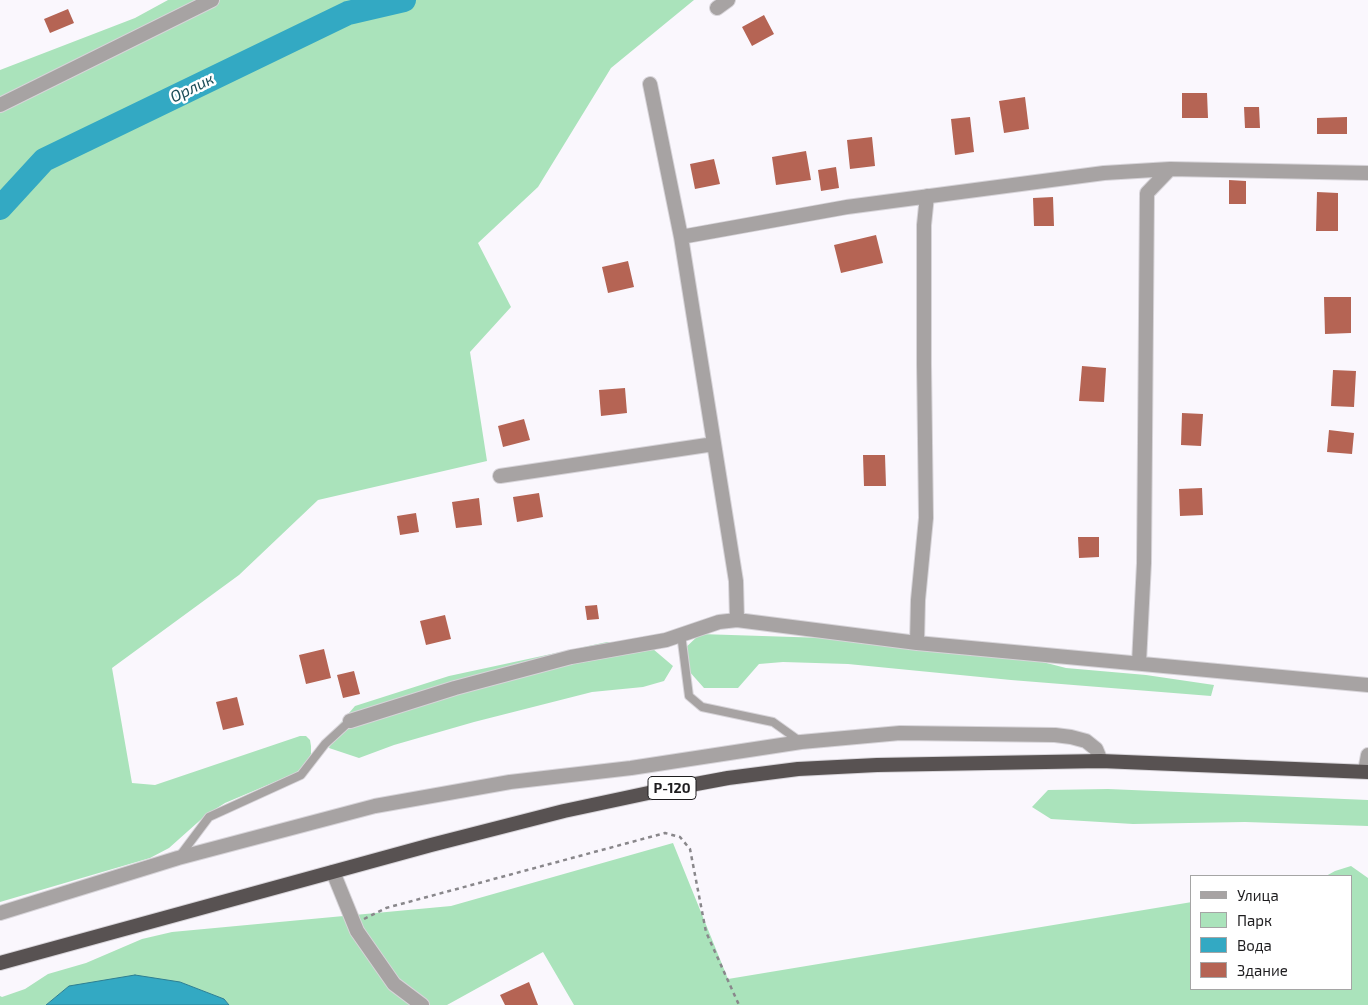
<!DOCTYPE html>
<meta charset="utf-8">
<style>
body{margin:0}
#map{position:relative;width:1368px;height:1005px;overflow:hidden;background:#faf7fd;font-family:"Exo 2",sans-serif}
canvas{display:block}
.legend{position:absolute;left:1190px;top:875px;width:162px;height:115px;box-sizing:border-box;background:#fff;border:1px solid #a5a5a5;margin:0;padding:6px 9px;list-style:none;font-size:15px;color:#1e1d1f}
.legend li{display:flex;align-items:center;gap:10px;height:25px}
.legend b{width:25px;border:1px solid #a5a5a5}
</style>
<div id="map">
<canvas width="1368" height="1005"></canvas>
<ul class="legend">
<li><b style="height:6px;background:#a7a3a3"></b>Улица</li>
<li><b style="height:14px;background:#aae3bb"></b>Парк</li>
<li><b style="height:14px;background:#33a9c3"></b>Вода</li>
<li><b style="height:14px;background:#b56454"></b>Здание</li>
</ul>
</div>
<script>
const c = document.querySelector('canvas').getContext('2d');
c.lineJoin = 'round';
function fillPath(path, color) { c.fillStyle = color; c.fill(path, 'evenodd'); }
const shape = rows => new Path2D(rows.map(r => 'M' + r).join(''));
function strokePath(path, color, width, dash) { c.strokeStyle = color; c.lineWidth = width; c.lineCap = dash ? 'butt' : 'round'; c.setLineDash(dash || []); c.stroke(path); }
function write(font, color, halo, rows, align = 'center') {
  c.font = font + ' "Exo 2",sans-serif'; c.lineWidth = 5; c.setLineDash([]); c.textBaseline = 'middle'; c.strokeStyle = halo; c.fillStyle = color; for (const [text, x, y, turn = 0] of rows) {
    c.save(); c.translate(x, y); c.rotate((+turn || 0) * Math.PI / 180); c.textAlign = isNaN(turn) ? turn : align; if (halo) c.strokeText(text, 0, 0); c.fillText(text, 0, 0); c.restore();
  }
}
fillPath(shape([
 [168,0,694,0,611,68,538,187,478,243,511,307,470,352,487,461,318,500,239,575,112,668,132,783,155,785,300,736,306,736,310,740,311,746,311,754,306,764,296,773,225,803,206,815,169,848,150,858,0,902,0,70,135,18],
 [700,634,856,639,996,650,1066,668,1146,675,1214,685,1211,696,1011,680,848,664,783,662,759,664,738,688,704,688,688,670,682,651],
 [607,642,638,645,653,649,673,666,664,681,643,687,592,692,474,722,394,745,359,758,329,748,337,727,355,706,449,676],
 [1108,789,1368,800,1368,826,1245,822,1133,824,1051,819,1032,807,1048,790],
 [673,843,728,979,1192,902,1192,989,1352,989,1352,876,1326,876,1335,871,1351,866,1368,878,1368,1005,574,1005,543,952,447,1005,229,1005,224,999,180,982,69,986,46,1005,0,1005,0,996,2,997,25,989,48,974,86,963,142,939,172,932,451,906]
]), '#aae3bb');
const water = shape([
 [135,975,180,982,224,999,229,1005,46,1005,69,986,135,975]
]);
fillPath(water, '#33a9c3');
strokePath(water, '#2d7f92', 1);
strokePath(shape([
 [0,208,44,160,348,13,404,0]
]), '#33a9c3', 24);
fillPath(shape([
 [68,9,74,23,50,33,44,19],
 [764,15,774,34,752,46,742,27],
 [1182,93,1207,93,1208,118,1182,118],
 [1025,97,1029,129,1004,133,999,101],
 [1244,107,1259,107,1260,128,1245,128],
 [970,117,974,152,955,155,951,119],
 [1347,117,1347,134,1317,134,1317,118],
 [872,137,875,166,850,169,847,140],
 [806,151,811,180,776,185,772,157],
 [714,159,720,184,695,189,690,164],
 [836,167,839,188,821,191,818,170],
 [1229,180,1246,181,1246,204,1229,204],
 [1317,192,1338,193,1338,231,1316,231],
 [1053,197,1054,226,1034,226,1033,198],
 [876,235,883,263,841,273,834,245],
 [628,261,634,287,608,293,602,267],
 [1324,297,1351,297,1351,333,1325,334],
 [1082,366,1106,368,1104,402,1079,401],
 [1333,370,1356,371,1354,407,1331,406],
 [625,388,627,413,601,416,599,390],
 [1182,413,1203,414,1201,446,1181,445],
 [524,419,530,440,503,447,498,426],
 [1329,430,1354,433,1352,454,1327,452],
 [863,455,885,455,886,486,864,486],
 [1202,488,1203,515,1180,516,1179,489],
 [539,493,543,517,517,522,513,497],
 [479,498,482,525,456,528,452,502],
 [416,513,419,532,400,535,397,516],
 [1078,537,1099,537,1099,557,1079,558],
 [597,605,599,619,587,620,585,606],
 [445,615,451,639,426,645,420,621],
 [324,649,331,678,306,684,299,655],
 [354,671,360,694,343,698,337,675],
 [237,697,244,725,223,730,216,702],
 [529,982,538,1005,505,1005,500,995]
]), '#b56454');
const service = shape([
 [681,634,689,696,702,707,773,722,801,742],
 [179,857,209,817,301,775,325,744,350,721]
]);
const minor = shape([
 [717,8,728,0],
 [0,105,212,0],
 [681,237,847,207,1104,173,1170,169,1368,173],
 [500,476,714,444],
 [737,620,917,643,1368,685],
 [917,643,918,600,926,518,924,364,924,225,927,196],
 [1139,663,1144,563,1147,193,1170,169],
 [350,721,455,688,571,657,666,640,719,622,737,620,736,581,681,237,650,84],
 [1365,771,1368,755],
 [333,872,357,931,394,984,422,1005],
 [0,913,178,858,375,806,510,782,631,768,801,742,900,733,1055,735,1071,737,1086,741,1096,749,1101,761]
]);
const trunk = shape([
 [0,963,431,845,564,811,653,792,728,778,798,769,877,765,1101,761,1368,772]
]);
strokePath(service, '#d7d4d9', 10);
strokePath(minor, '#d7d4d9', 16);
strokePath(trunk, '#d7d4d9', 16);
strokePath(shape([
 [364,919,386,908,665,833,680,837,690,849,706,932,739,1005]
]), '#89878b', 2.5, [4, 4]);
strokePath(service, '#a7a3a3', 8);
strokePath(minor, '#a7a3a3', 14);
strokePath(trunk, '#585252', 14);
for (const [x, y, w] of [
 [672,788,48]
]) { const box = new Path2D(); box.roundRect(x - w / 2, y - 11.5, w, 23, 4); c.fillStyle = '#fff'; c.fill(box); strokePath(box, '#1e1d1f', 1); }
write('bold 14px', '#1e1d1f', null, [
 ["Р-120",672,788]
]);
write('italic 16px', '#1b4c57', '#fff', [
 ["Орлик",192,88,-26]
]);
</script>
